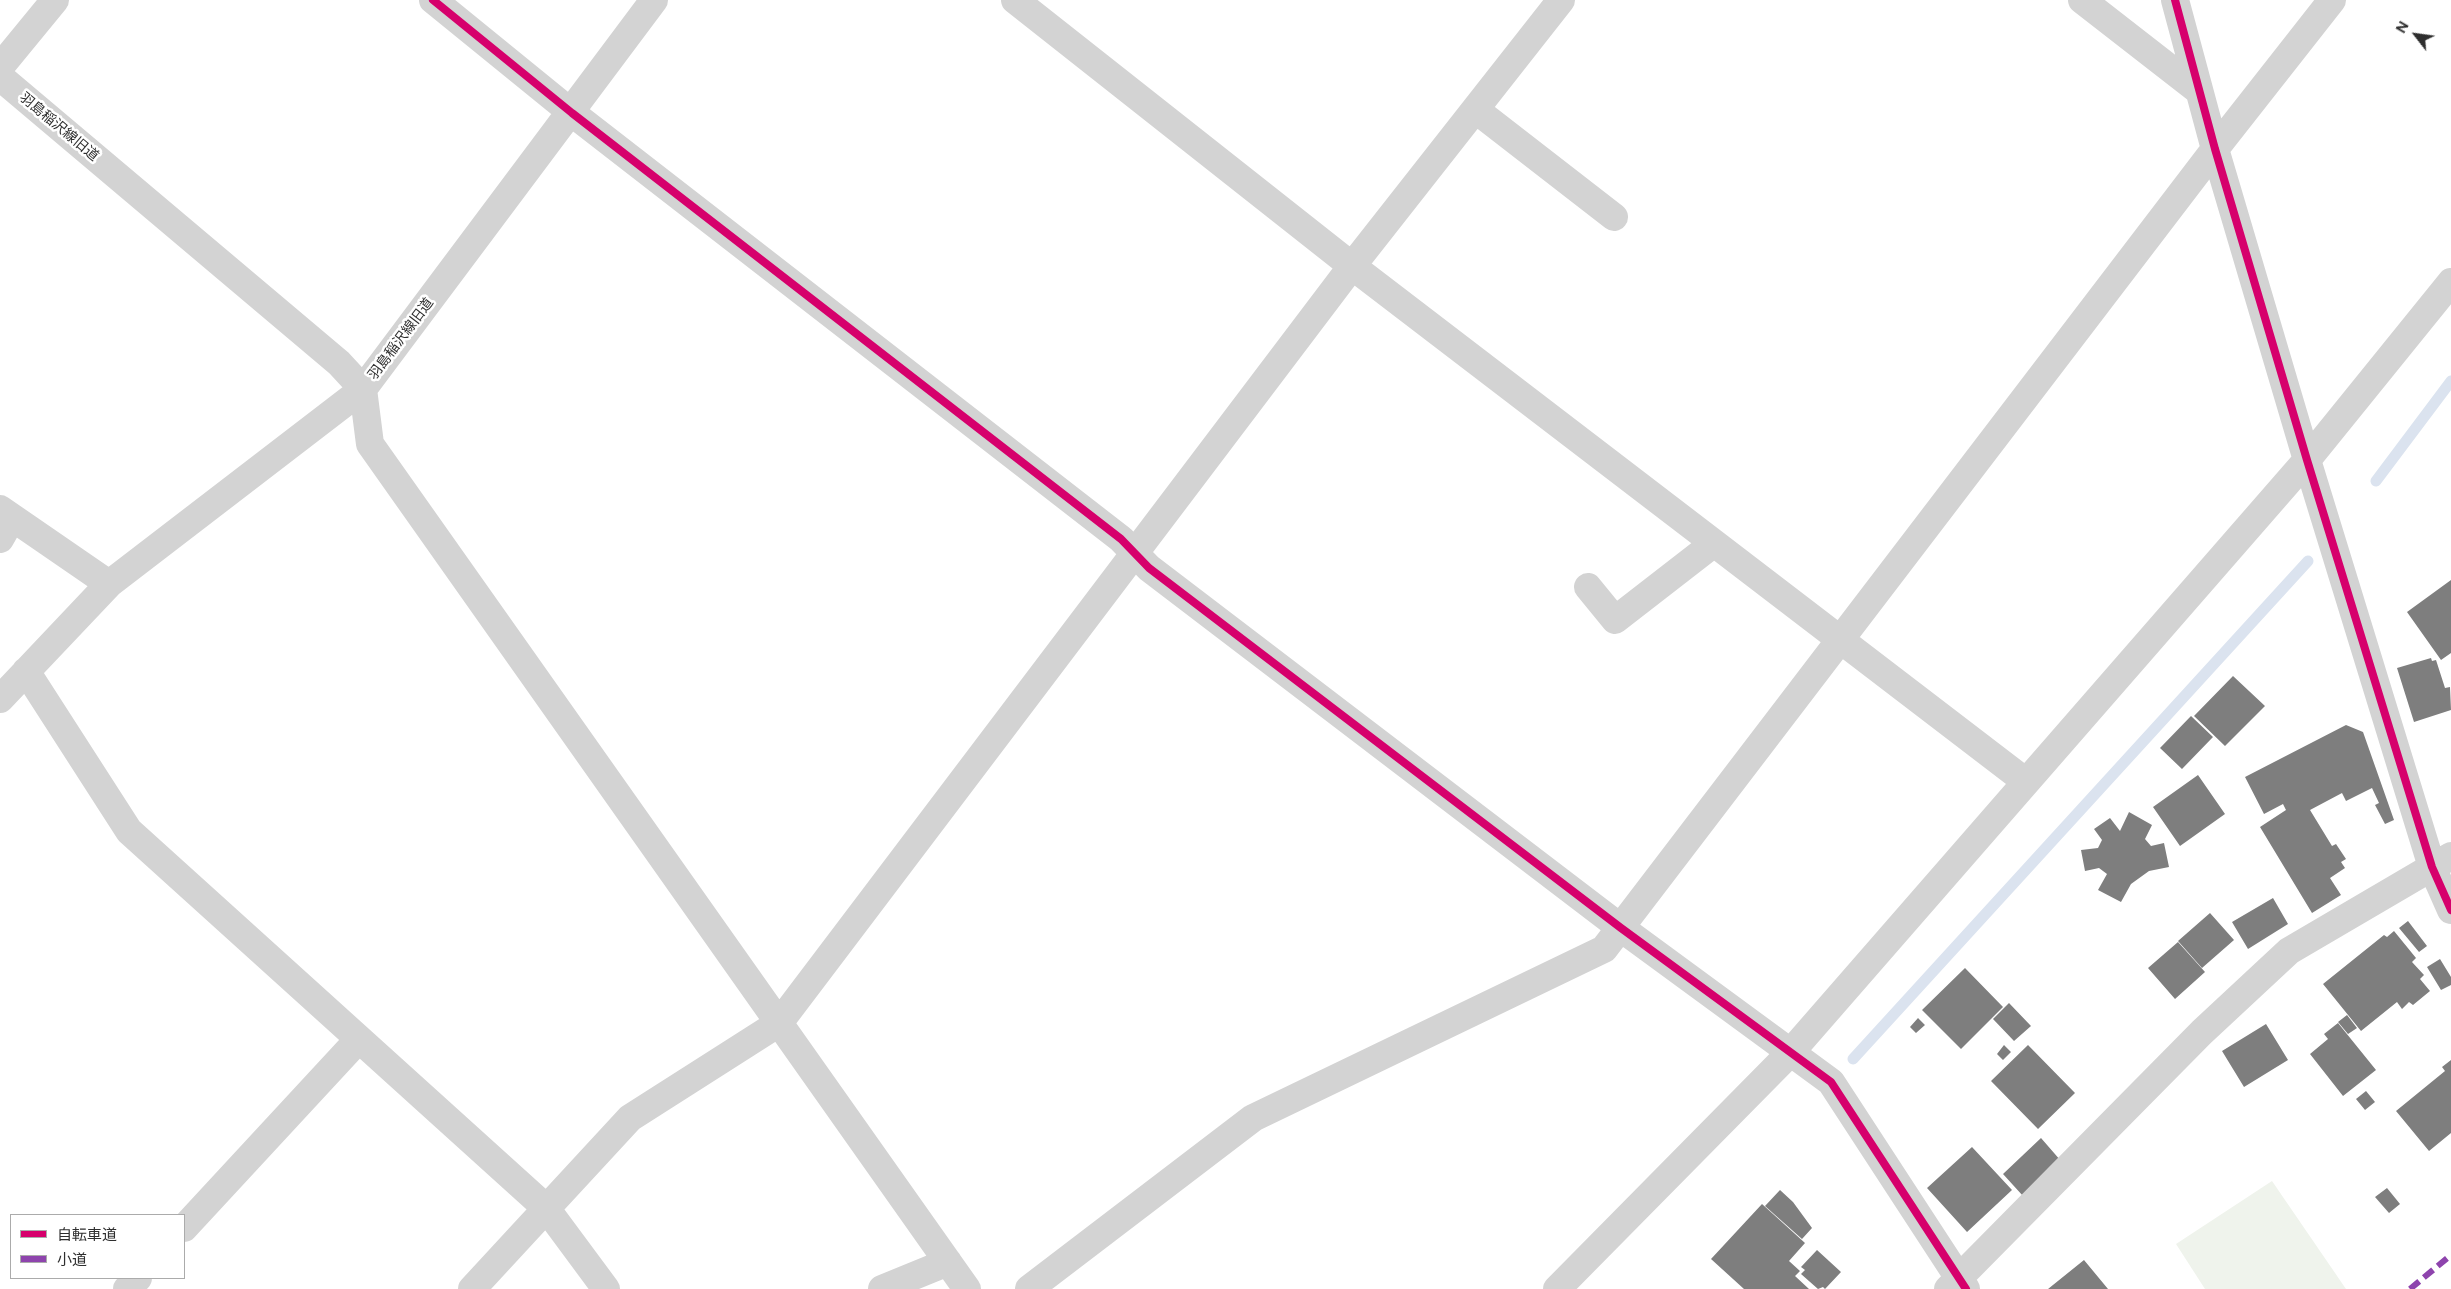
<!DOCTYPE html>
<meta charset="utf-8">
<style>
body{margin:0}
#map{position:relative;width:2451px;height:1289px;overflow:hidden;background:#fff;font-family:Figtree,"Noto Sans JP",sans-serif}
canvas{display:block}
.legend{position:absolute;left:10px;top:1214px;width:175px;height:65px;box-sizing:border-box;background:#fff;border:1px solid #ababab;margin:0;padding:6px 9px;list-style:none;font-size:15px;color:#2e2e2e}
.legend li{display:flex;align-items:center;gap:10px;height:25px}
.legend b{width:25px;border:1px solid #ababab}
.north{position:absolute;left:2391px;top:10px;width:50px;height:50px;-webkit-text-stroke:4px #fff;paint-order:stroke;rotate:300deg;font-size:14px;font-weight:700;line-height:20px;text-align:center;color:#2e2e2e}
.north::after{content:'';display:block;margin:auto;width:18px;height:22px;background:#2e2e2e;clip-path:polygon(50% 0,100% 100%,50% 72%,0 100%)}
</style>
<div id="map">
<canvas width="2451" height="1289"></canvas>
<ul class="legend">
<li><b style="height:6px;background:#d6006c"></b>自転車道</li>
<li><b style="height:6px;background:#8e44ad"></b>小道</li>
</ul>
<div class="north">N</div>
</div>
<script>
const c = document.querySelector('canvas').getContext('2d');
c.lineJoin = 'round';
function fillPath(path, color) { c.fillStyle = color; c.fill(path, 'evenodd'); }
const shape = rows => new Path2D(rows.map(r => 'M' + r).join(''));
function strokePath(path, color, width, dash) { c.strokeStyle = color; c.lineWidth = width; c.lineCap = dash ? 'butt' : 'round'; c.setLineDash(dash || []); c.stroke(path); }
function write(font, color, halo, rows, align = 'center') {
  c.font = font + ' Figtree,"Noto Sans JP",sans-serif'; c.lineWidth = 5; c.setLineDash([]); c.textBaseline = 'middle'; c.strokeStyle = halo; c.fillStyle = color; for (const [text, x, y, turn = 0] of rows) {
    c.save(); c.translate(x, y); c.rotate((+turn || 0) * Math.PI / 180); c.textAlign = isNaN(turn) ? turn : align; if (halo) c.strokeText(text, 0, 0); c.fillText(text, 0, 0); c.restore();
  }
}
fillPath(shape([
 [2272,1181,2346,1289,2205,1289,2176,1244]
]), '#eff3ec');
strokePath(shape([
 [2376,481,2451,381],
 [1853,1059,2308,561]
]), '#dbe3ef', 11);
fillPath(shape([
 [2451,580,2451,653,2441,660,2407,612],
 [2431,658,2432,661,2436,660,2445,688,2450,687,2451,710,2414,722,2397,668],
 [2233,676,2265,706,2225,746,2194,716],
 [2191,716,2213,737,2182,769,2160,748],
 [2346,725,2363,732,2394,820,2385,824,2375,805,2379,803,2372,788,2346,801,2342,793,2310,810,2332,846,2336,844,2346,859,2341,862,2345,868,2330,878,2341,895,2312,913,2260,827,2286,810,2283,804,2264,814,2245,777],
 [2198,775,2225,814,2180,846,2153,807],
 [2129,812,2152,825,2145,839,2151,846,2164,843,2169,867,2149,871,2131,884,2121,902,2098,890,2107,874,2099,868,2085,871,2081,850,2098,848,2102,840,2094,829,2110,818,2120,831],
 [2273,898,2288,924,2248,949,2232,922],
 [2210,913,2234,940,2202,968,2178,941],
 [2408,921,2427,946,2419,952,2399,928],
 [2394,931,2416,958,2412,962,2424,975,2420,979,2430,991,2413,1005,2409,1002,2402,1009,2397,1002,2361,1031,2323,984,2384,935,2387,937],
 [2178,942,2205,972,2175,999,2148,968],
 [2440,959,2451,977,2451,985,2441,990,2427,967],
 [1965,968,2003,1007,1961,1049,1922,1010],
 [2009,1003,2031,1026,2014,1041,1993,1019],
 [2347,1015,2357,1028,2348,1034,2338,1022],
 [1918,1018,1925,1025,1916,1033,1910,1027],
 [2338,1023,2376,1070,2343,1096,2310,1054,2328,1039,2324,1034],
 [2266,1024,2288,1060,2244,1087,2222,1051],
 [2004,1045,2011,1052,2003,1060,1997,1054],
 [2028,1045,2075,1093,2038,1129,1991,1081],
 [2451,1060,2451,1133,2429,1151,2396,1111,2445,1071,2442,1067],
 [2366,1091,2375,1102,2365,1110,2356,1099],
 [2041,1138,2061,1161,2023,1196,2003,1174],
 [1972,1147,2012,1190,1967,1232,1927,1188],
 [2387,1188,2400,1204,2389,1213,2375,1197],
 [1780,1190,1793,1202,1812,1228,1802,1239,1765,1206],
 [1762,1204,1805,1243,1789,1261,1800,1271,1795,1276,1809,1289,1744,1289,1711,1259],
 [1817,1250,1841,1272,1825,1289,1823,1287,1818,1289,1801,1274,1805,1270,1801,1267],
 [2084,1260,2108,1289,2048,1289]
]), '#7e7e7e');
strokePath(shape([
 [433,0,572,113,1121,539,1149,568,1621,928,1831,1082,1966,1289],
 [1015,0,1352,266,2025,781],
 [2082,0,2199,91],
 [2175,0,2215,149,2307,460,2432,867,2451,910],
 [0,67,55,0],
 [0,77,339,363,363,389],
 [1476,110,1614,217],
 [363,389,370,444,967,1289],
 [0,509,109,584],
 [0,539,12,518],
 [1588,587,1615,620,1713,544],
 [26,671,129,831,546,1208,606,1289],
 [0,699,109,584,363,389,654,0],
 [184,1228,359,1039],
 [127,1289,138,1278],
 [472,1289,630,1118,779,1023,1352,266,1561,0],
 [882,1289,948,1262],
 [1029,1289,1253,1118,1604,949,2215,149,2332,0],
 [1557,1289,1790,1053,2307,460,2451,282],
 [1948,1289,2202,1032,2289,951,2451,856]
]), '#d3d3d3', 28);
strokePath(shape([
 [2410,1289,2451,1255]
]), '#8e44ad', 6, [12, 6]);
strokePath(shape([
 [433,0,572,113,1121,539,1149,568,1621,928,1831,1082,1966,1289],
 [2175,0,2215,149,2307,460,2432,867,2451,910]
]), '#d6006c', 8);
write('14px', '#2e2e2e', '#fff', [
 ["羽島稲沢線旧道",59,127,40],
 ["羽島稲沢線旧道",401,339,-53]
]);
</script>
